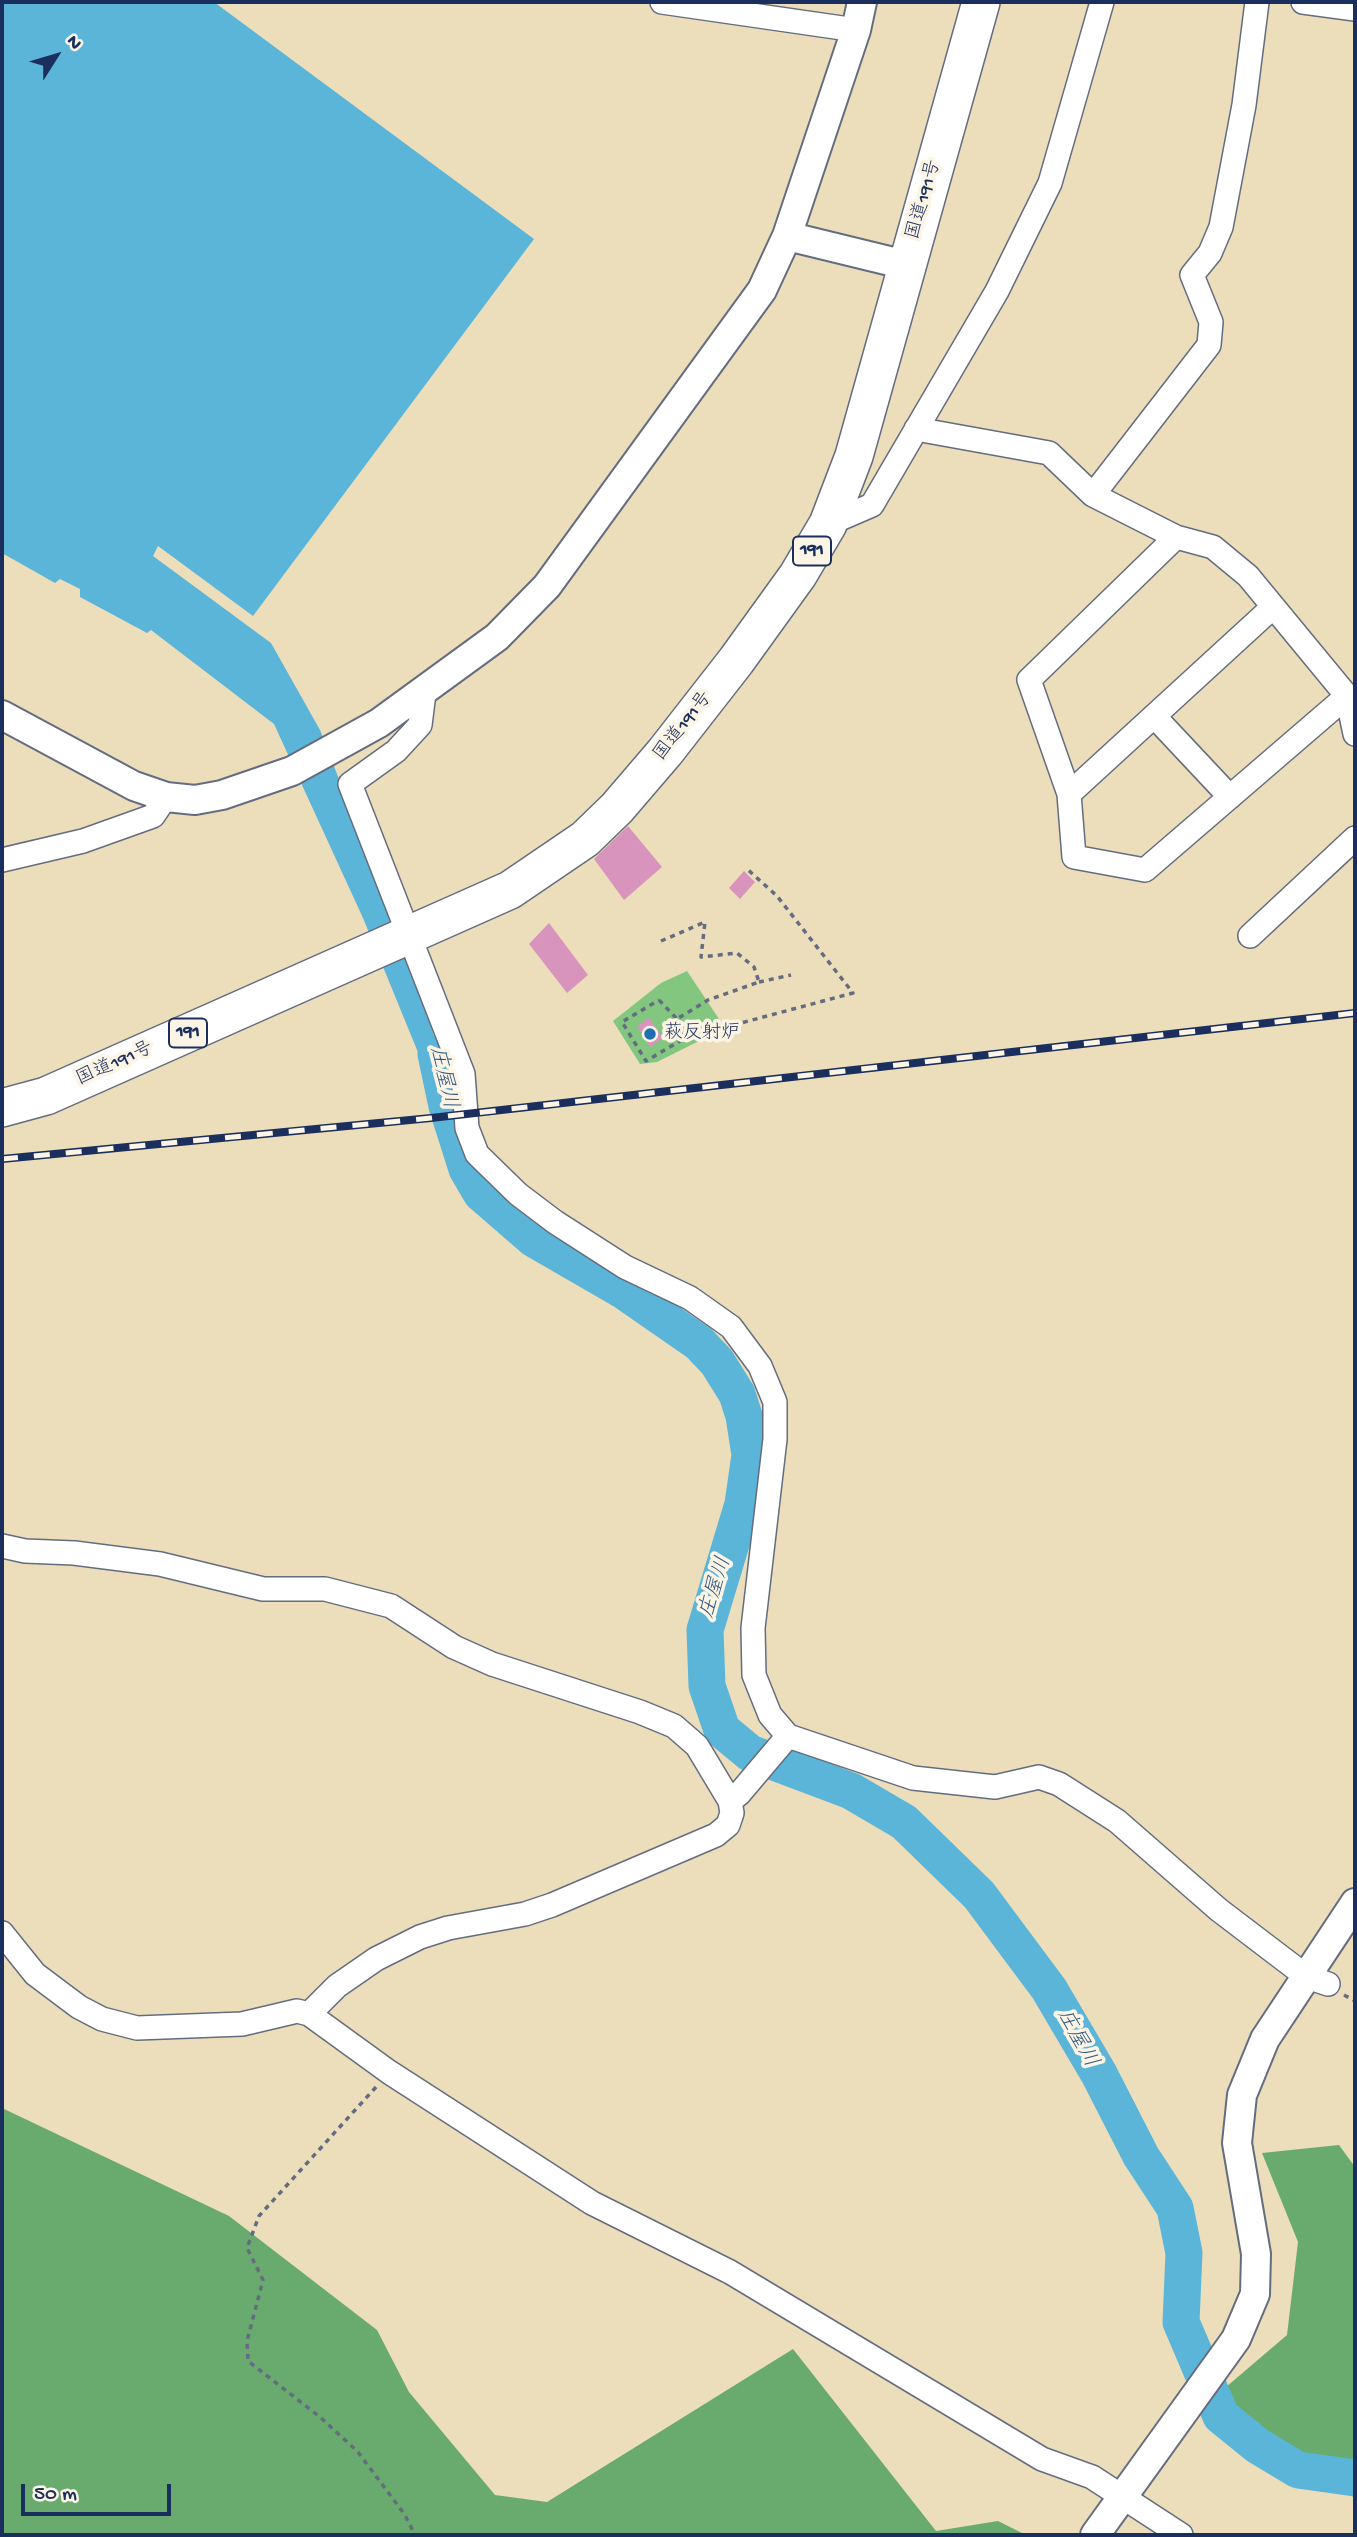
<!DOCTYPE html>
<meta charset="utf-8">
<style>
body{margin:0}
#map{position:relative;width:1357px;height:2537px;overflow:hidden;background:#ecdebb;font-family:"Gochi Hand",sans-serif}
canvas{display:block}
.frame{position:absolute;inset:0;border:4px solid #1b2f5e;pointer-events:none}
.north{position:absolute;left:21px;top:21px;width:70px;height:70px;-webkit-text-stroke:5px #fcf5e5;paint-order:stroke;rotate:53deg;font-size:19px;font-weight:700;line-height:28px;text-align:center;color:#1b2f5e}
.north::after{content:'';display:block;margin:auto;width:24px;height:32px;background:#1b2f5e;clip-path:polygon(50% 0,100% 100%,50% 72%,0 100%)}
.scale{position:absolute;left:21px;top:2484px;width:150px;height:32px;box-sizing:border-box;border:4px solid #1b2f5e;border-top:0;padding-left:9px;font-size:21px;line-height:24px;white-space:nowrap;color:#1b2f5e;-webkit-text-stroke:5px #fcf5e5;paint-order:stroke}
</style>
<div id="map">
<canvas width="1357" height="2537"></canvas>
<div class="frame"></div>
<div class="north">N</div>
<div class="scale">50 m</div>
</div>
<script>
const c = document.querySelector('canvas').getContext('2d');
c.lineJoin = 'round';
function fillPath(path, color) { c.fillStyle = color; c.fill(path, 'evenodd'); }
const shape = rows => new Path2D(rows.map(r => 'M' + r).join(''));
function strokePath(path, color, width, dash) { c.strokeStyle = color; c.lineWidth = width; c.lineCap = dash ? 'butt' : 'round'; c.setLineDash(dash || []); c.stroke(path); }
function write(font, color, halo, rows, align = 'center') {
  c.font = font + ' "Gochi Hand","Klee One",sans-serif'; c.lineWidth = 7; c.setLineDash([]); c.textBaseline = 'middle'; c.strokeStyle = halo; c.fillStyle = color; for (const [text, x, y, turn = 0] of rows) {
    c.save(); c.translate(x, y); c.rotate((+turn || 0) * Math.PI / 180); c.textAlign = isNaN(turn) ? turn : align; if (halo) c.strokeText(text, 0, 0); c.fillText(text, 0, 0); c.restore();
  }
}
fillPath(shape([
 [687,971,725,1028,657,1062,640,1064,613,1021,661,983]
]), '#82c680');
fillPath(shape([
 [2,2108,229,2216,377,2330,409,2392,495,2495,547,2502,793,2349,936,2531,998,2521,1026,2535,2,2535],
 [1339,2145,1355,2167,1355,2498,1269,2442,1219,2393,1287,2335,1298,2242,1262,2153]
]), '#69ab6e');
fillPath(shape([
 [2,2,214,2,534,239,253,616,158,546,153,556,271,643,320,730,420,989,453,1101,440,1106,363,918,274,724,151,630,147,633,80,597,80,589,60,579,55,583,2,553]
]), '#5bb5d8');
strokePath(shape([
 [436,1054,447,1106,467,1169,481,1193,534,1239,624,1291,699,1343,717,1362,737,1394,744,1416,750,1455,743,1504,705,1630,707,1686,722,1730,750,1753,851,1791,904,1822,979,1895,1049,1989,1099,2074,1141,2156,1175,2208,1184,2253,1181,2322,1221,2416,1258,2446,1298,2470,1355,2478]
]), '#5bb5d8', 37);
fillPath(shape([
 [628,826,662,867,624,900,594,859],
 [744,871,755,882,740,899,729,888],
 [549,923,588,975,567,993,529,944],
 [649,1018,663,1038,650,1047,637,1026]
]), '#d994bd');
const minor = shape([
 [662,2,856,30],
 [1303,2,1355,9],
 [916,429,1049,453,1093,495,1176,537,1213,547,1248,576,1347,696,1355,734],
 [1093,495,1209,345,1211,322,1192,275,1210,253,1221,227,1244,105,1257,2],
 [828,524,872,505,997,291,1050,183,1102,2],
 [1176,537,1029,680,1069,794,1074,857,1145,870,1347,696],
 [424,693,420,725,396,751,350,784,463,1074,467,1128,477,1154,518,1194,555,1222,625,1267,690,1298,731,1327,760,1366,775,1402,775,1439,753,1628,754,1675,770,1715,788,1736,913,1778,995,1787,1039,1777,1059,1784,1117,1821,1219,1910,1307,1977,1328,1984],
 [1154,716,1230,797],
 [1069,794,1273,607],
 [2,860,83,841,153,816,166,797],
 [1250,936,1355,838],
 [2,1546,25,1551,74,1553,160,1564,263,1589,325,1589,391,1606,454,1647,492,1664,640,1712,674,1726,697,1746,730,1801,732,1813,728,1825,716,1835,552,1905,525,1914,448,1928,420,1937,376,1959,337,1986,309,2014],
 [730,1801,739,1794,788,1736],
 [2,1933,35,1974,79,2007,102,2019,137,2028,242,2024,297,2011,309,2014,389,2072,592,2203,730,2272,1042,2459,1092,2477,1181,2535]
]);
const tertiary = shape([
 [787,236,906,265],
 [2,715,134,786,166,797,195,800,222,795,292,771,379,723,497,637,547,586,762,290,787,236,856,30,862,2],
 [1095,2535,1236,2339,1255,2294,1256,2254,1237,2143,1242,2095,1265,2039,1355,1903]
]);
const trunk = shape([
 [2,1108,46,1096,510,890,585,839,617,808,665,752,736,661,798,575,828,524,854,456,981,2]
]);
strokePath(minor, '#646c7f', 26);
strokePath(tertiary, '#646c7f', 32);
strokePath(trunk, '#646c7f', 40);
strokePath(shape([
 [661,941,705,922,701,957,737,953,754,967,759,982,708,1000,677,1019],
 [759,982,791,975],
 [659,1000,677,1019,685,1038,646,1061,622,1022,659,1000],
 [685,1038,853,993,777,896,746,868],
 [1344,1995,1355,2001],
 [376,2087,259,2216,247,2248,263,2280,247,2341,248,2361,320,2417,358,2452,405,2515,415,2535]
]), '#646c7f', 3.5, [5, 5]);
strokePath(minor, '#fff', 23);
strokePath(tertiary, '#fff', 28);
strokePath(trunk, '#fff', 37);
const rail = shape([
 [2,1159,431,1118,1355,1013]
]);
strokePath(rail, '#1b2f5e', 8);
strokePath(rail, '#fcf5e5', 5, [16]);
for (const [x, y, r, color] of [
 [650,1034,7,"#1f6fb2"]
]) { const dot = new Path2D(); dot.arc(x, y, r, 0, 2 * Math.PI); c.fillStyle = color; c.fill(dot); strokePath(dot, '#fcf5e5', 2.5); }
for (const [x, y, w] of [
 [812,551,38],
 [188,1033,38]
]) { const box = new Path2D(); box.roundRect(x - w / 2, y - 14.5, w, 29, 5); c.fillStyle = '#fcf5e5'; c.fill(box); strokePath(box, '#1b2f5e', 2); }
write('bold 18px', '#1b2f5e', null, [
 ["191",812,551],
 ["191",188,1033]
]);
write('19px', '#1b2f5e', '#fcf5e5', [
 ["国道191号",925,200,-74],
 ["国道191号",684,727,-52],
 ["国道191号",115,1065,-24]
]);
write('19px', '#1b2f5e', '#fcf5e5', [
 ["萩反射炉",664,1034]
], 'left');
write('italic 21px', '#2e5783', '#fcf5e5', [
 ["庄屋川",442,1078,77],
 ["庄屋川",717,1588,-73],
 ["庄屋川",1076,2039,61]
]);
</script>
